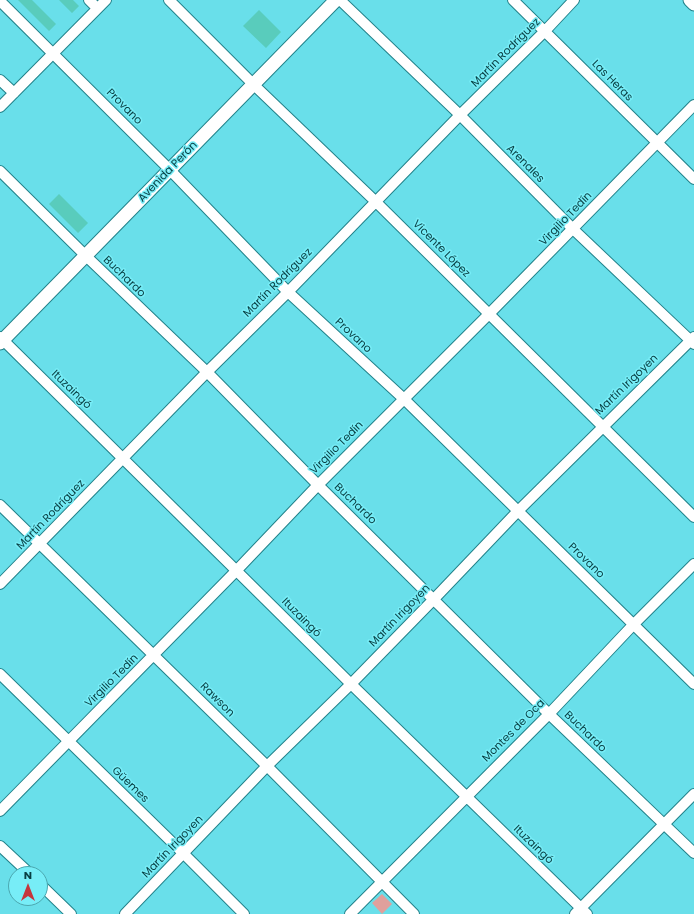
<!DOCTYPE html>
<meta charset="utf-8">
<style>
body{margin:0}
#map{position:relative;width:694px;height:914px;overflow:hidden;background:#69dfea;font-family:Poppins,sans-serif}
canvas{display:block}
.north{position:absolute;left:8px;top:866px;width:40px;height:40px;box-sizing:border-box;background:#77edf7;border:1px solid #4ba7af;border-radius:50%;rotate:0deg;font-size:11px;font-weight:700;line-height:16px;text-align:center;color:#083f43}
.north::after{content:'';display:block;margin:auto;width:14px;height:18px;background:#c5353c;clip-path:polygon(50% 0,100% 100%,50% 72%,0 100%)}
</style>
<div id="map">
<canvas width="694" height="914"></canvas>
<div class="north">N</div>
</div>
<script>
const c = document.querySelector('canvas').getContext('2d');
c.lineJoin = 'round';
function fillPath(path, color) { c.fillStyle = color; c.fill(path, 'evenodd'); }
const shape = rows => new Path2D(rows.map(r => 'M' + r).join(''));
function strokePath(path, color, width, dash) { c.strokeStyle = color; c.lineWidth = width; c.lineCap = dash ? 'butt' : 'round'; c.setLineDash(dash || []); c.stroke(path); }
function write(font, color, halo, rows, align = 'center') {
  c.font = font + ' Poppins,sans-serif'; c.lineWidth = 3; c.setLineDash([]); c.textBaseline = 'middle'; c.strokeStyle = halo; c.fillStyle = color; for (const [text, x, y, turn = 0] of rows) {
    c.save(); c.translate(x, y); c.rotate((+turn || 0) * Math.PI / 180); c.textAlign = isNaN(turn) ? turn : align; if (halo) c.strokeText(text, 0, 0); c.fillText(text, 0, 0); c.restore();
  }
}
fillPath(shape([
 [382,894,392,904,382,914,372,903]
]), '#e0a09c');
fillPath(shape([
 [18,0,32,0,56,24,49,31],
 [59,0,73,0,79,6,72,13],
 [259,10,281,32,266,48,243,26],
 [59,194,88,223,78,233,49,204]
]), '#59ccbc');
const minor = shape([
 [89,0,97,8],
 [169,0,254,85,375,201,694,517],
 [340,0,460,115,573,229,694,344],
 [513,0,694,179],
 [0,1,170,170,288,292,404,399,694,684],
 [0,80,14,93],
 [0,107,106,0],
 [0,171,86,256,207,372,318,485,549,714,694,853],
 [0,337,351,684,587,914],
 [0,505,267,766,414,914],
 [0,584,207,372,288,292,460,115,545,31,574,0],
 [0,674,184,854,244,914],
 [0,811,236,571,318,485,489,314,694,105],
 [0,846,30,874],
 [40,884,71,914],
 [125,914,267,766,351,684,434,599,518,511,694,337],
 [350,914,549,714,633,625,694,564],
 [575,914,694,794]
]);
const major = shape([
 [690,0,694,4],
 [0,343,336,0]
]);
strokePath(minor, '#22828a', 12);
strokePath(major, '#22828a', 15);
strokePath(minor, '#fff', 10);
strokePath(major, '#fff', 13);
write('11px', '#083f43', '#77edf7', [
 ["Martín Rodríguez",506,53,-45],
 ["Las Heras",612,81,45],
 ["Provano",124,107,45],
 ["Arenales",525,164,45],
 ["Avenida Perón",168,172,-46],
 ["Virgilio Tedín",566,219,-46],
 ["Vicente López",441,249,45],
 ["Buchardo",124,277,44],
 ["Martín Rodríguez",278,283,-45],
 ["Provano",353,336,43],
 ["Martín Irigoyen",627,385,-44],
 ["Ituzaingó",71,390,44],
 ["Virgilio Tedín",337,448,-45],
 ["Buchardo",355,504,44],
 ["Martín Rodríguez",51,515,-46],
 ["Provano",586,561,44],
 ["Martín Irigoyen",400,616,-46],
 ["Ituzaingó",301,618,45],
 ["Virgilio Tedín",112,681,-45],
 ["Rawson",217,700,45],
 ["Montes de Oca",514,731,-45],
 ["Buchardo",585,732,44],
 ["Güemes",130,785,44],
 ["Ituzaingó",533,845,44],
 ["Martín Irigoyen",173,847,-46]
]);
</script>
